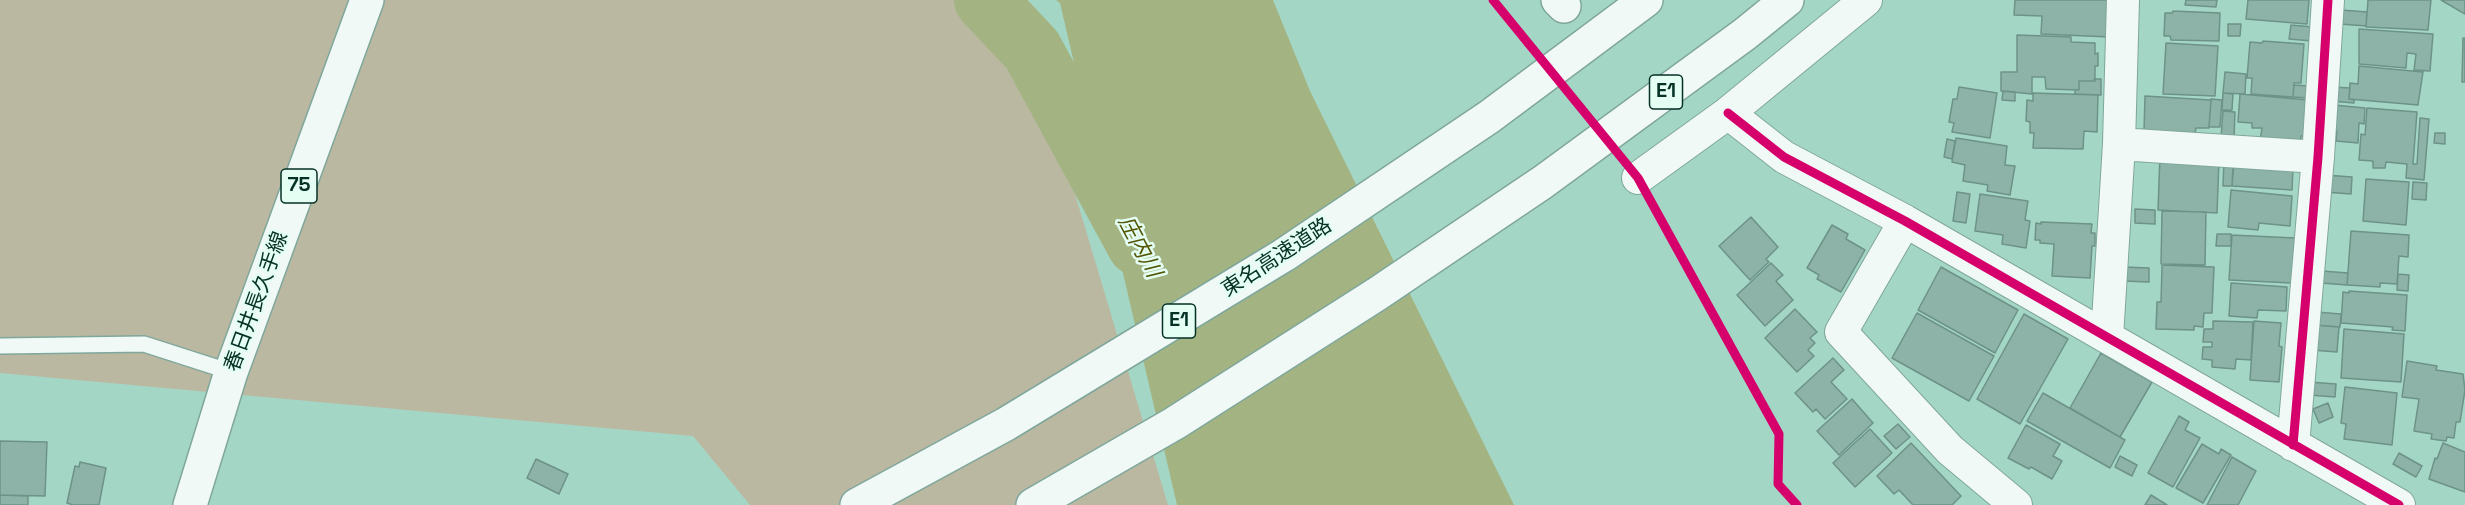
<!DOCTYPE html>
<meta charset="utf-8">
<style>
body{margin:0}
canvas{display:block;background:#a4d6c6}
</style>
<canvas width="2465" height="505"></canvas>
<script>
const c = document.querySelector('canvas').getContext('2d');
c.lineJoin = 'round';
function fillPath(path, color) { c.fillStyle = color; c.fill(path, 'evenodd'); }
const shape = rows => new Path2D(rows.map(r => 'M' + r).join(''));
function strokePath(path, color, width, dash) { c.strokeStyle = color; c.lineWidth = width; c.lineCap = dash ? 'butt' : 'round'; c.setLineDash(dash || []); c.stroke(path); }
function write(font, color, halo, rows, align = 'center') {
  c.font = font + ' "Space Grotesk","Noto Sans JP",sans-serif'; c.lineWidth = 5; c.setLineDash([]); c.textBaseline = 'middle'; c.strokeStyle = halo; c.fillStyle = color; for (const [text, x, y, turn = 0] of rows) {
    c.save(); c.translate(x, y); c.rotate((+turn || 0) * Math.PI / 180); c.textAlign = isNaN(turn) ? turn : align; if (halo) c.strokeText(text, 0, 0); c.fillText(text, 0, 0); c.restore();
  }
}
fillPath(shape([
 [0,0,959,0,1032,50,1168,505,750,505,693,436,0,373]
]), '#bbb8a2');
fillPath(shape([
 [1056,0,1273,0,1310,91,1514,505,1177,505,1060,3]
]), '#a3b482');
strokePath(shape([
 [985,0,1032,50,1138,245]
]), '#a3b482', 62);
const building = shape([
 [2015,0,2112,0,2110,37,2041,34,2042,16,2014,15,2015,0],
 [2186,0,2217,0,2216,7,2185,5,2186,0],
 [2248,0,2309,0,2307,24,2246,19,2248,0],
 [2368,0,2431,0,2428,30,2366,27,2368,0],
 [2441,0,2465,0,2465,14,2441,0],
 [2341,10,2367,12,2366,26,2340,24,2341,10],
 [2173,11,2220,13,2219,41,2171,40,2170,36,2164,36,2165,13,2172,13,2173,11],
 [2228,24,2241,24,2240,36,2228,36,2228,24],
 [2291,25,2313,27,2312,41,2289,39,2291,25],
 [2359,29,2433,34,2430,71,2414,70,2416,54,2407,53,2406,68,2359,64,2359,29],
 [2017,35,2071,37,2071,42,2095,43,2095,54,2098,53,2098,66,2095,66,2095,81,2079,81,2079,90,2046,89,2045,77,2032,77,2032,94,2001,91,2001,72,2017,72,2017,35],
 [2463,38,2465,38,2465,82,2462,82,2463,38],
 [2263,41,2304,44,2301,83,2294,83,2293,97,2251,94,2252,78,2247,78,2250,42,2262,43,2263,41],
 [2166,43,2218,46,2215,96,2163,94,2166,43],
 [2359,66,2423,72,2418,105,2349,99,2350,83,2358,84,2359,66],
 [2225,72,2246,74,2245,94,2223,93,2225,72],
 [2094,79,2101,79,2101,95,2075,94,2075,90,2079,90,2079,81,2095,81,2094,79],
 [2294,85,2310,86,2309,98,2293,97,2294,85],
 [1959,87,1997,93,1990,138,1952,132,1954,123,1949,122,1953,99,1957,99,1959,87],
 [2332,87,2350,88,2349,99,2354,100,2354,103,2331,101,2332,87],
 [2003,91,2015,92,2015,101,2002,100,2003,91],
 [2033,93,2098,95,2097,132,2084,131,2083,149,2033,148,2034,133,2030,133,2030,122,2026,121,2027,100,2033,101,2033,93],
 [2223,93,2233,94,2232,110,2222,110,2223,93],
 [2240,94,2308,100,2304,136,2301,136,2300,144,2260,141,2262,128,2252,128,2252,123,2238,122,2240,94],
 [2145,96,2211,100,2209,128,2196,128,2195,133,2144,131,2145,96],
 [2211,99,2222,100,2220,127,2209,127,2211,99],
 [2334,105,2365,108,2364,124,2359,123,2358,143,2336,141,2337,131,2332,131,2334,105],
 [2367,108,2417,112,2413,164,2417,164,2420,118,2429,119,2424,180,2406,178,2407,164,2386,162,2385,168,2373,168,2373,161,2359,160,2361,134,2365,135,2367,108],
 [2223,111,2235,112,2234,139,2221,138,2223,111],
 [2435,133,2445,133,2445,144,2434,143,2435,133],
 [1956,138,2007,146,2005,165,2015,166,2010,195,1987,191,1988,185,1963,181,1965,165,1952,162,1956,138],
 [1947,139,1955,141,1952,159,1944,157,1947,139],
 [2160,155,2219,160,2217,213,2158,210,2160,155],
 [2224,160,2234,161,2232,186,2223,186,2224,160],
 [2233,166,2293,168,2292,190,2232,186,2233,166],
 [2325,175,2352,177,2351,194,2324,192,2325,175],
 [2366,179,2409,182,2406,225,2363,221,2366,179],
 [2413,182,2427,183,2426,200,2412,199,2413,182],
 [2231,190,2292,196,2290,226,2259,223,2258,230,2228,227,2231,190],
 [1957,192,1970,194,1966,223,1953,221,1957,192],
 [1980,194,2028,201,2025,220,2030,221,2026,248,2002,244,2003,235,1975,231,1980,194],
 [2135,209,2155,210,2155,224,2135,223,2135,209],
 [2162,211,2206,212,2205,265,2161,264,2162,211],
 [1751,217,1778,247,1766,259,1769,262,1750,280,1719,246,1751,217],
 [2041,222,2092,224,2091,233,2095,233,2095,246,2092,246,2090,278,2052,276,2054,244,2040,243,2040,240,2035,240,2036,223,2041,224,2041,222],
 [1832,225,1848,234,1846,239,1865,250,1841,292,1817,279,1819,275,1807,268,1832,225],
 [2351,231,2409,235,2408,257,2399,256,2397,284,2380,283,2380,287,2347,285,2351,231],
 [2217,234,2231,234,2231,246,2216,246,2217,234],
 [2232,235,2295,238,2292,283,2229,280,2232,235],
 [1771,263,1783,275,1776,281,1793,300,1765,326,1737,295,1771,263],
 [2162,265,2214,267,2212,313,2204,313,2203,327,2194,326,2194,330,2156,329,2157,302,2161,302,2162,265],
 [1941,267,2018,310,1995,353,1918,310,1941,267],
 [2124,267,2149,268,2149,282,2123,281,2124,267],
 [2322,271,2348,273,2347,285,2321,283,2322,271],
 [2398,274,2409,275,2408,291,2397,290,2398,274],
 [2231,283,2287,287,2286,311,2258,310,2257,318,2229,316,2231,283],
 [2349,291,2407,295,2405,331,2392,330,2393,327,2341,323,2343,292,2349,293,2349,291],
 [1795,309,1817,332,1810,338,1815,343,1808,350,1814,356,1797,372,1765,338,1795,309],
 [2316,312,2341,314,2340,327,2315,325,2316,312],
 [1917,313,1994,356,1969,401,1892,358,1917,313],
 [2024,314,2068,339,2020,424,1977,399,2024,314],
 [2213,321,2253,322,2251,360,2236,359,2235,369,2212,367,2212,360,2202,359,2203,347,2212,347,2212,342,2203,342,2204,329,2213,329,2213,321],
 [2254,321,2281,323,2279,346,2282,347,2279,382,2250,380,2254,321],
 [2313,325,2339,327,2337,352,2311,350,2313,325],
 [2344,329,2404,334,2401,382,2341,378,2344,329],
 [2101,353,2152,382,2120,437,2070,408,2101,353],
 [1833,358,1844,370,1831,382,1847,399,1825,419,1816,409,1813,412,1795,393,1833,358],
 [2407,361,2437,366,2436,370,2463,374,2465,390,2460,422,2456,422,2454,438,2447,437,2446,441,2431,439,2432,434,2414,431,2419,399,2402,397,2407,361],
 [2309,382,2336,384,2335,397,2309,395,2309,382],
 [2345,387,2397,393,2392,445,2344,439,2346,424,2341,423,2345,387],
 [2043,393,2125,440,2110,468,2027,421,2043,393],
 [1852,399,1873,423,1839,455,1817,431,1852,399],
 [2328,403,2333,417,2319,423,2313,409,2328,403],
 [2179,416,2189,422,2185,430,2200,438,2173,487,2148,473,2179,416],
 [1898,424,1910,437,1896,449,1884,436,1898,424],
 [2026,425,2060,444,2053,456,2062,461,2052,479,2031,467,2029,469,2008,458,2026,425],
 [1870,429,1892,453,1855,487,1833,463,1870,429],
 [0,441,47,442,45,496,0,495,0,441],
 [1911,443,1961,496,1952,505,1913,505,1899,490,1894,494,1877,476,1911,443],
 [2443,443,2465,452,2465,492,2429,479,2435,458,2437,459,2443,443],
 [2202,444,2219,454,2221,449,2231,455,2203,503,2176,488,2202,444],
 [2399,453,2422,466,2416,477,2393,464,2399,453],
 [2120,456,2137,465,2132,476,2115,467,2120,456],
 [2232,457,2256,471,2238,505,2207,505,2232,457],
 [536,459,568,474,559,494,527,478,536,459],
 [80,462,106,468,99,505,73,505,67,503,75,466,79,467,80,462],
 [0,495,28,496,28,505,0,505,0,495],
 [2151,495,2167,505,2145,505,2151,495]
]);
fillPath(building, '#8db2a7');
strokePath(building, '#6d9287', 1.5);
const service = shape([
 [0,346,144,344,231,372]
]);
const minor = shape([
 [1728,113,1784,157,1905,221,2399,505],
 [2119,144,2318,157],
 [1638,178,1728,113,1866,0],
 [1905,221,1841,332,1950,450,2016,505],
 [2107,337,2119,144,2123,0],
 [2293,445,2318,157,2328,0]
]);
const tertiary = shape([
 [1558,0,1564,6]
]);
const primary = shape([
 [190,505,231,372,367,0]
]);
const motorway = shape([
 [857,505,1006,424,1284,255,1489,117,1646,0],
 [1033,505,1175,423,1377,294,1543,182,1745,34,1787,0]
]);
strokePath(service, '#7fa79b', 18);
strokePath(minor, '#7fa79b', 34);
strokePath(tertiary, '#7fa79b', 36);
strokePath(primary, '#7fa79b', 36);
strokePath(motorway, '#7fa79b', 36);
strokePath(service, '#f1f9f6', 15);
strokePath(minor, '#f1f9f6', 32);
strokePath(tertiary, '#f1f9f6', 33);
strokePath(primary, '#f1f9f6', 33);
strokePath(motorway, '#f1f9f6', 33);
strokePath(shape([
 [1493,0,1638,178,1779,434,1778,484,1797,505],
 [1728,113,1784,157,1905,221,2399,505],
 [2293,445,2318,157,2328,0]
]), '#d6006c', 9);
for (const [x, y, w] of [
 [1666,92,33],
 [299,186,36],
 [1179,321,33]
]) { const box = new Path2D(); box.roundRect(x - w / 2, y - 17, w, 34, 4.5); c.fillStyle = '#e4fef4'; c.fill(box); strokePath(box, '#063125', 1.5); }
write('bold 20px', '#063125', null, [
 ["E1",1666,92],
 ["75",299,186],
 ["E1",1179,321]
]);
write('21px', '#063125', '#e4fef4', [
 ["東名高速道路",1277,258,-33],
 ["春日井長久手線",257,302,-70]
]);
write('italic 22px', '#555605', '#e4fef4', [
 ["庄内川",1139,247,62]
]);
</script>
